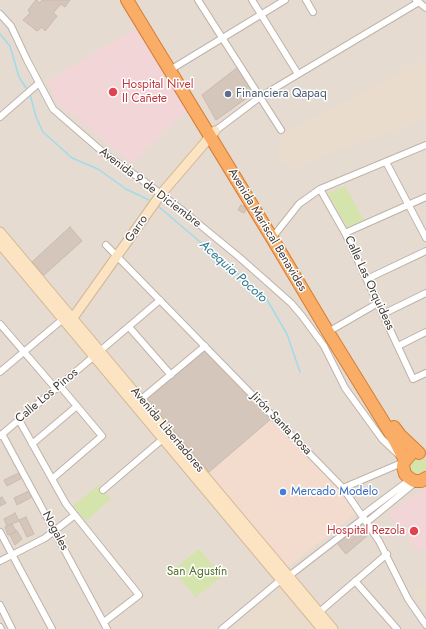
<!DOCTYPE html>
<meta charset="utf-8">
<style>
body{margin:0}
canvas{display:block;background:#f1eae3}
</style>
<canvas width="426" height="629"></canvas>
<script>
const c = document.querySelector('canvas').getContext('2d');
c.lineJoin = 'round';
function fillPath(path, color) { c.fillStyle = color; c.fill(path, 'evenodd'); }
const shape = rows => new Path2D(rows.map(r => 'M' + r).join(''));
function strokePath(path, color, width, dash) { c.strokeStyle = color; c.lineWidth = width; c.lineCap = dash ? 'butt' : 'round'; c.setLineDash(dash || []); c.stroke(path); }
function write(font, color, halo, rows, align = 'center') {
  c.font = font + ' Jost,sans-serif'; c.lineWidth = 3; c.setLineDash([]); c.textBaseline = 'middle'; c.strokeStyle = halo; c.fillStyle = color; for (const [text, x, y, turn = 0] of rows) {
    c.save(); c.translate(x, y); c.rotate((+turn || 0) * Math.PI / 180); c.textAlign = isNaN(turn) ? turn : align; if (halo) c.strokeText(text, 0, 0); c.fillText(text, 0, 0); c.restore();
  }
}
fillPath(shape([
 [0,0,426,0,426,629,0,629]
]), '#e5dbd1');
fillPath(shape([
 [272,418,313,461,358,512,287,568,209,472]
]), '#f3dccd');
fillPath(shape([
 [426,59,426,117,368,142,366,139,298,167,288,166,280,163,280,134],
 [426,586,426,612,414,591],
 [281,588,315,629,233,629]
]), '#eadccd');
fillPath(shape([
 [136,28,187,111,132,163,57,102,47,81],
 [426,487,426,548,417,551,388,513]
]), '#f2d6d7');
fillPath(shape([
 [345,186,364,220,347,227,328,193],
 [422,456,426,459,426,476,414,479,406,463,411,457],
 [99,485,111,499,86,521,73,506],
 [199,549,222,576,196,597,173,570]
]), '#d5e4ac');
strokePath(shape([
 [0,34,10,46,19,77,28,91],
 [30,94,36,117,43,132,72,158,98,169,126,189,149,200],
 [159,207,266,298,287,334,300,372]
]), '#a0dbed', 1.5);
const building = shape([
 [36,0,40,3,42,0,70,0,65,7,61,4,53,13,57,16,45,31,42,27,37,31,23,20,30,13,28,10,36,0],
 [238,67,254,93,216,120,202,95,238,67],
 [241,205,247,208,244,213,238,210,241,205],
 [70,227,82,241,44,275,32,262,70,227],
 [205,351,272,418,209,472,147,399,205,351],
 [19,473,22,478,7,486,4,480,19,473],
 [29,491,32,497,17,505,14,498,29,491],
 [2,497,6,503,0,506,0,498,2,497],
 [15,513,19,521,7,526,4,519,15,513],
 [26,517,34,534,27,537,19,520,26,517],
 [12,524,16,531,8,535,5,527,12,524],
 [359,524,368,535,346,554,336,542,359,524],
 [17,531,22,539,15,545,10,535,17,531]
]);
fillPath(building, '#d5c6bc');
strokePath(building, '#ccbaac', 1);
const street = shape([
 [198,0,281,130],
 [252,0,298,74],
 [306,0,313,12],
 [416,0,426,8],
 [0,14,11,26,27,60,53,109,105,154,145,182,183,211,239,257,291,303,302,316,324,346,345,388,382,439,398,454],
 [170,70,285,0],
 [0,117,39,83],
 [215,131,260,97,419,2],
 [386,162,426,238],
 [320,189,345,233,413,379,426,373],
 [345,233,426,197],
 [272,238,299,204,320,189,426,145],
 [106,245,343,488,379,541,408,599,426,625],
 [367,279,426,251],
 [383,314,426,293],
 [0,324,56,389],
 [129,327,171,375],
 [328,332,378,303],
 [398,346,426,332],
 [0,372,63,319],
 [139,401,205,346],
 [19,420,66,504,139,595,104,622],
 [2,434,107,629],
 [0,436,160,300],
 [32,444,77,406],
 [52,479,102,436,60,386],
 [343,488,404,462],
 [103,490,165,437],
 [363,515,411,479],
 [367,522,417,481],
 [0,532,52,629],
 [0,561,45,538,75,515],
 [289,576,364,518],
 [355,581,397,629],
 [0,605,12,629],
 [317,614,387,554],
 [0,627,1,629],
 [222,629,283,578]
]);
const secondary = shape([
 [0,232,333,629],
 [0,244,322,629],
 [70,322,161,194,215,131]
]);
const highway = shape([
 [127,0,272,238,328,332,394,439,405,460],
 [394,427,400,435,419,453],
 [410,455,404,462,403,466,405,474,408,477,414,481,421,481,426,478]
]);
strokePath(street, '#bfb3a9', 8);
strokePath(secondary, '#d3b796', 11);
strokePath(highway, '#d77f36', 14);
strokePath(street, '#fff', 6);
strokePath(secondary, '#fce3c1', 9);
strokePath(highway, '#f9ad66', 12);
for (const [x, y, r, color] of [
 [113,92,5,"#e0444e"],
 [228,94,4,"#5c6f8a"],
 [283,492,4,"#3f7fe0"],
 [414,531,5,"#e0444e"]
]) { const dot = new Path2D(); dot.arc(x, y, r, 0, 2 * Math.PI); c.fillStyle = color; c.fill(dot); strokePath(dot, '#fff', 1.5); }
write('12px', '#be3a42', '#fff', [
 ["Hospital Nivel",122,85],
 ["II Cañete",122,99],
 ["Hospital Rezola",405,531,"right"]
], 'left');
write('12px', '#4e5e75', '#fff', [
 ["Financiera Qapaq",236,94]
], 'left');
write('12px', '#423a33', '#fff', [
 ["Avenida 9 de Diciembre",150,188,37],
 ["Garro",137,229,-55],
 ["Avenida Mariscal Benavides",267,230,59],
 ["Calle Las Orquideas",369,283,65],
 ["Calle Los Pinos",47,396,-40],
 ["Jirón Santa Rosa",281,424,46],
 ["Avenida Libertadores",167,430,50],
 ["Nogales",55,531,62]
]);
write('12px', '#366cbe', '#fff', [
 ["Mercado Modelo",291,492]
], 'left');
write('12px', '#527129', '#fff', [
 ["San Agustín",197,572]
]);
write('italic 13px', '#2c7a92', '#fff', [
 ["Acequia Pocoto",233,272,42]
]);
</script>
